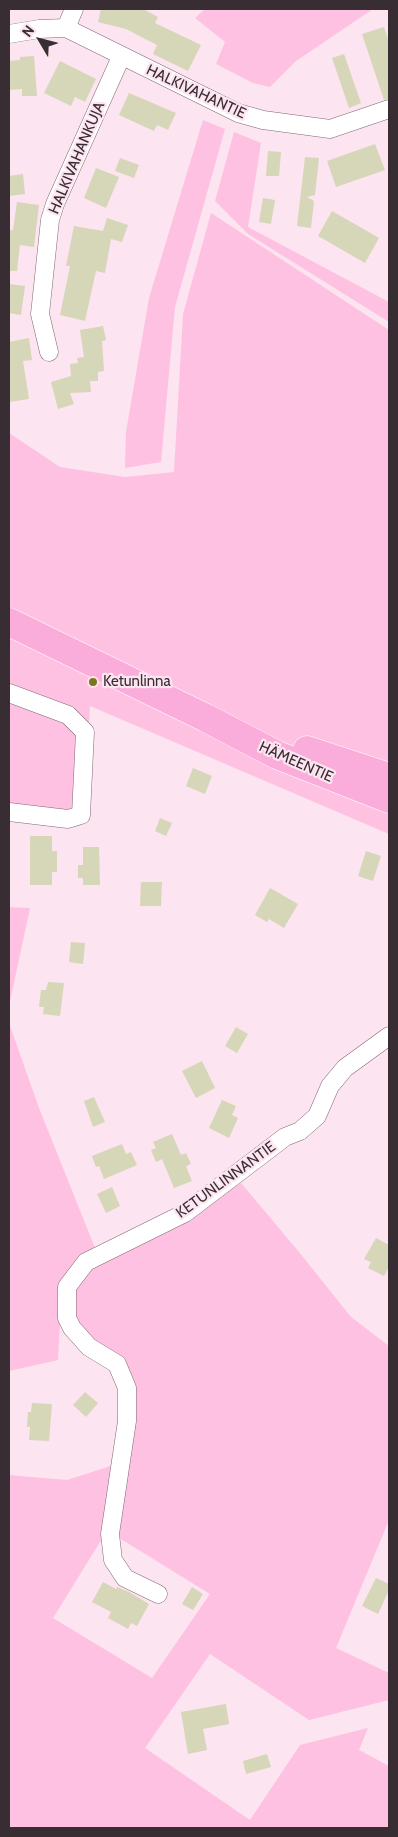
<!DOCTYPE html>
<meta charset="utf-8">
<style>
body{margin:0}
#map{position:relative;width:398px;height:1837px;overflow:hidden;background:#fce4f0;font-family:Cabin,sans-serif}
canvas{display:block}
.frame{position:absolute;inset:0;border:10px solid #382d32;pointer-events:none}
.north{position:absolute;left:15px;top:15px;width:50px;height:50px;-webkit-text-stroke:4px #fce4f0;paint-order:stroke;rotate:307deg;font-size:14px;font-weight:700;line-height:20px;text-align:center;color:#382d32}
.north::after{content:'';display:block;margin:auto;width:18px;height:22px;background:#382d32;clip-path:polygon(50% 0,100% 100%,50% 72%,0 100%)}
</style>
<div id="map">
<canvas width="398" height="1837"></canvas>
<div class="frame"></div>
<div class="north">N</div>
</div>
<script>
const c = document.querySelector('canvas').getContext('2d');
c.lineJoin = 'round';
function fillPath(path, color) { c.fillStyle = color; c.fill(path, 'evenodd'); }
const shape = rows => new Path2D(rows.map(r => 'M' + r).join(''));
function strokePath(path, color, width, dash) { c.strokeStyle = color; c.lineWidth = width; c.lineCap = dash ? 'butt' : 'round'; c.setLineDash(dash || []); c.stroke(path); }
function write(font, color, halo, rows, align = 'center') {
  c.font = font + ' Cabin,sans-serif'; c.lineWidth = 4.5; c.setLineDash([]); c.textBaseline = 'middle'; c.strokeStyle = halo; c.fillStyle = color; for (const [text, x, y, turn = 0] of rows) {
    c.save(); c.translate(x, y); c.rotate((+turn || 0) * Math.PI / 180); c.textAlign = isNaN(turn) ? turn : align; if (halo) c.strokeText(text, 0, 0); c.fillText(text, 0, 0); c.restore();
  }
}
fillPath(shape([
 [205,9,373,9,296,61,270,87,253,83,216,64,225,42,195,18],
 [203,120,225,129,175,307,161,462,125,468,126,432,149,298],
 [234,132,261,143,248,227,389,302,389,322,248,234,215,201],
 [211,213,389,330,389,834,90,706,84,822,9,811,9,433,60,467,125,477,174,472,183,314],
 [9,907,30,908,9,1006],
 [9,1023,39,1108,95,1248,62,1285,58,1360,9,1371],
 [241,1183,299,1252,351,1317,389,1346,389,1520,336,1648,389,1673,389,1700,309,1720,210,1654,145,1748,250,1820,300,1745,368,1728,359,1750,389,1766,389,1828,9,1828,9,1475,67,1480,117,1464,105,1534,53,1618,152,1678,210,1594,116,1536,133,1385,73,1318,72,1288,90,1265,206,1206]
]), '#ffc1e1');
fillPath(shape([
 [101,9,143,9,158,17,155,23,201,45,188,71,153,54,157,45,126,29,98,22],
 [384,27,389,42,389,99,384,100,362,34],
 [344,54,361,103,349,108,332,58],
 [34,56,37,96,22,96,22,89,9,90,9,61,20,60,20,57],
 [60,61,96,79,85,102,75,97,71,106,44,93],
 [129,93,176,113,168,130,157,125,154,131,119,115],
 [375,144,385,170,336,187,327,161],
 [268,151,281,152,279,176,266,176],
 [305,157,319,158,315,195,307,197,314,201,311,228,297,226],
 [120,158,139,165,134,178,115,171],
 [96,168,119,177,106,208,84,198],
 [23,174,25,194,9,196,9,176],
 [263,198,275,200,271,224,259,222],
 [17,202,39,205,34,247,20,245,17,271,9,271,9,230,13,230],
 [332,211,379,238,365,263,318,236],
 [107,218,128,225,122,242,111,239,105,273,96,271,85,321,60,315,70,266,66,266,74,226,103,231],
 [9,284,25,286,21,315,9,313],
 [103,326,106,340,102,341,104,371,98,372,98,381,90,381,91,392,70,393,74,404,58,409,51,382,71,376,70,364,78,363,77,358,84,357,80,330],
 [29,338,32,360,23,361,29,399,9,402,9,342],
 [193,768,212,776,205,794,186,786],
 [160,818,172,823,166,836,155,831],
 [30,836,52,836,52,851,57,851,57,872,52,872,52,885,30,885],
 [83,847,99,847,100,885,83,885,83,878,78,878,78,865,83,865],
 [366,851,381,856,373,881,358,876],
 [141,882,162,882,161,906,140,906],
 [270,888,298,904,284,928,269,919,267,922,255,915],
 [71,942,85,943,83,964,69,962],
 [48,982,64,983,60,1016,43,1014,44,1007,39,1007,41,990,46,990],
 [236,1027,248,1034,237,1053,225,1046],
 [202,1061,215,1088,196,1098,182,1071],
 [94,1097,105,1122,93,1127,84,1101],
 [222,1100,236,1106,232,1115,238,1118,229,1138,209,1128],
 [172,1134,181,1155,186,1153,191,1164,186,1166,192,1181,174,1188,162,1159,156,1162,151,1150,156,1148,153,1142],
 [122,1144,126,1154,131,1152,137,1165,104,1179,99,1166,96,1167,92,1156],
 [112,1187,120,1206,106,1213,97,1194],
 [376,1238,389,1245,389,1267,384,1276,368,1268,371,1262,364,1259],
 [85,1392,98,1403,86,1417,73,1405],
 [32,1403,52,1404,49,1441,29,1440,30,1427,27,1427,28,1412,31,1412],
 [376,1578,389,1584,389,1590,378,1614,362,1606],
 [103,1582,116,1589,117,1587,129,1592,149,1604,137,1626,131,1623,128,1629,108,1618,111,1612,92,1602],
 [192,1587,203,1594,193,1610,182,1604],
 [226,1704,229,1724,203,1729,207,1750,188,1754,181,1712],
 [267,1754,271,1767,246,1774,243,1761]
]), '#d6d6b9');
const street = shape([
 [66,28,74,9],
 [9,34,39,29,66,28,238,113,263,120,330,129,389,109],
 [49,352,40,314,50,220,55,204,121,57],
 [9,693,68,715,85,732,81,815,68,819,9,812],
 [158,1594,125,1578,113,1560,110,1534,127,1421,127,1388,117,1364,89,1347,72,1328,67,1318,67,1287,86,1262,185,1213,285,1137,300,1131,317,1116,330,1086,345,1068,389,1036]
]);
const primary = shape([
 [9,622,206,718,277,755,389,799],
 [307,750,389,777]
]);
strokePath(street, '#816774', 19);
strokePath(primary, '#fff', 29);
strokePath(street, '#fff', 18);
strokePath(primary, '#faadda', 28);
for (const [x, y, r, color] of [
 [93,682,5,"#7a771d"]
]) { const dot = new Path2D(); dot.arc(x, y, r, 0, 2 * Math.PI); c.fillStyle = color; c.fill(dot); strokePath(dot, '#fce4f0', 2); }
write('15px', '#382d32', '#fce4f0', [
 ["HALKIVAHANTIE",196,92,25],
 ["HALKIVAHANKUJA",77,158,-67],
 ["HÄMEENTIE",296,762,24],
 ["KETUNLINNANTIE",226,1180,-36]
]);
write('15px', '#382d32', '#fce4f0', [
 ["Ketunlinna",103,682]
], 'left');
</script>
